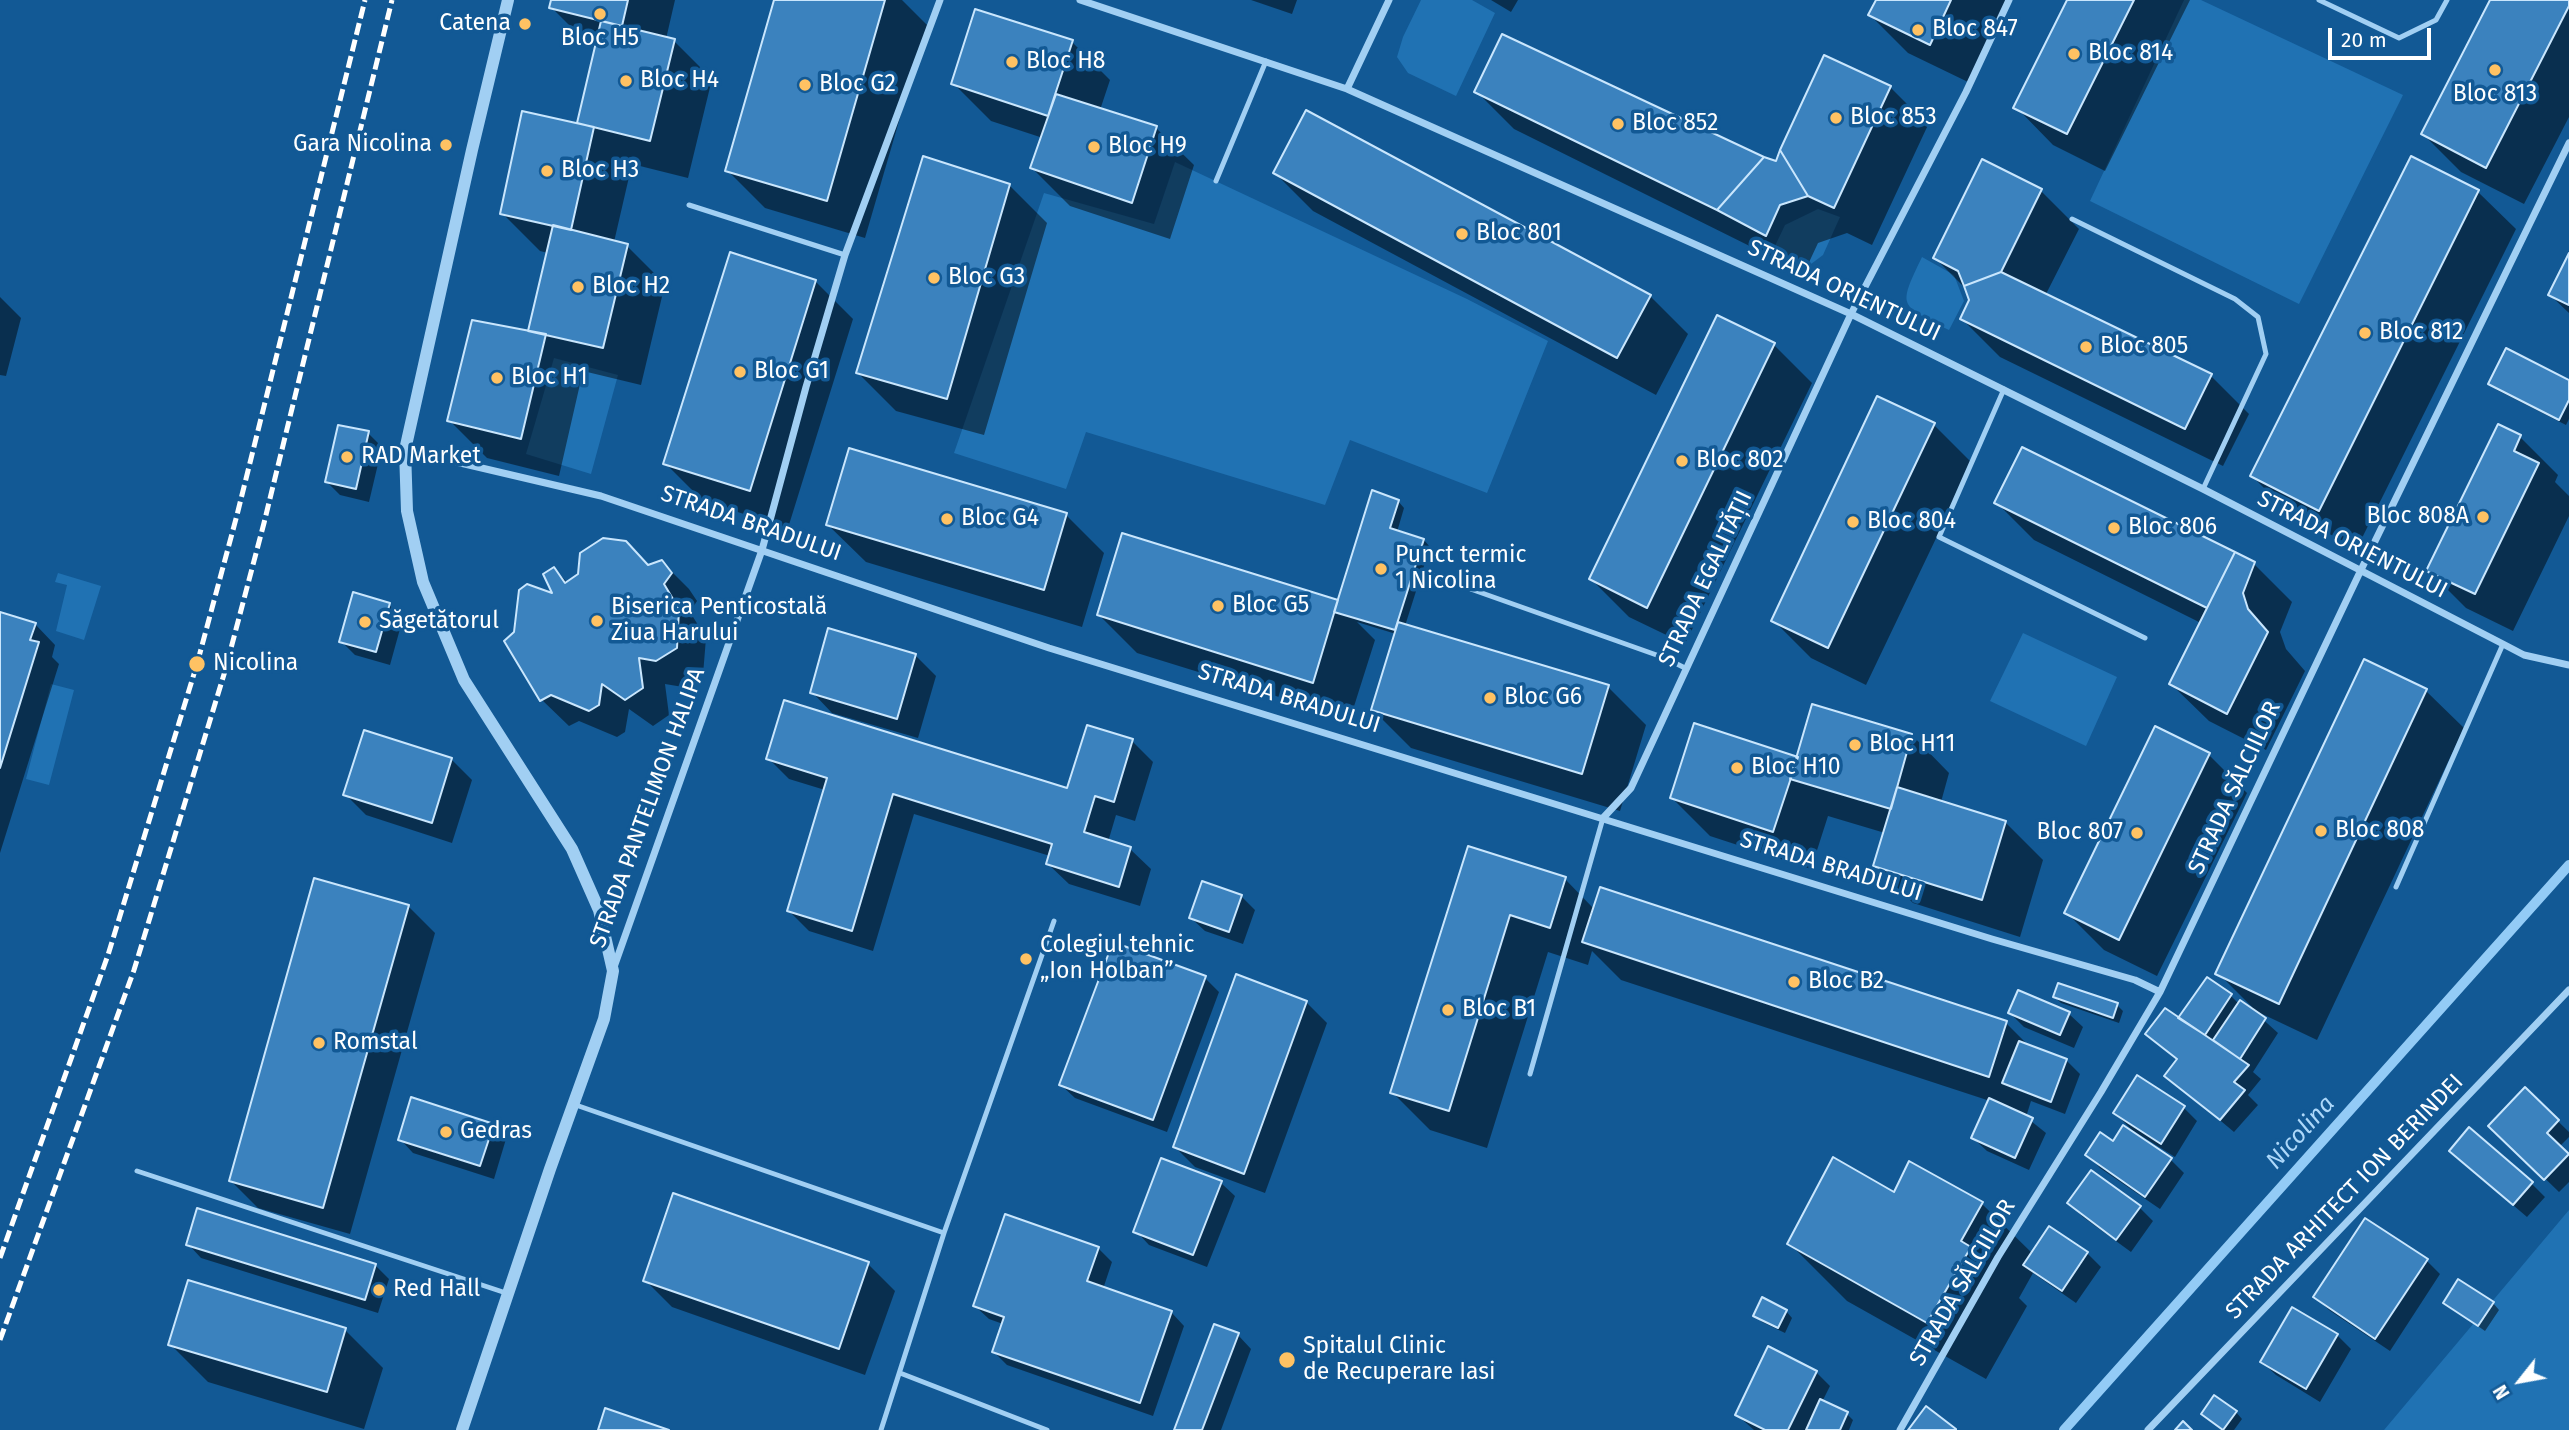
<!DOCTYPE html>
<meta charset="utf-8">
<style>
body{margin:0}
#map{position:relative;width:2569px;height:1430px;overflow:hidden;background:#125995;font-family:"Fira Sans",sans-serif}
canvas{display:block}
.north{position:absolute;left:2485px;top:1346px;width:70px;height:70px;-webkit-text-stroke:5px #125995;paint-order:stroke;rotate:239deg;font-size:19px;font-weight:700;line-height:28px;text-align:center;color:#fff}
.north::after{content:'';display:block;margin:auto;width:24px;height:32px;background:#fff;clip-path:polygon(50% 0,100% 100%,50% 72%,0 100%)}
.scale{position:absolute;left:2328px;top:28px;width:103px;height:32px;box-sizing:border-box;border:4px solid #fff;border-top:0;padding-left:9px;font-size:21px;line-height:24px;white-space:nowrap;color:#fff;-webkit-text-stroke:5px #125995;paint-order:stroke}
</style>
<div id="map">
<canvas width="2569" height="1430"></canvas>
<div class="north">N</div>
<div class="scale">20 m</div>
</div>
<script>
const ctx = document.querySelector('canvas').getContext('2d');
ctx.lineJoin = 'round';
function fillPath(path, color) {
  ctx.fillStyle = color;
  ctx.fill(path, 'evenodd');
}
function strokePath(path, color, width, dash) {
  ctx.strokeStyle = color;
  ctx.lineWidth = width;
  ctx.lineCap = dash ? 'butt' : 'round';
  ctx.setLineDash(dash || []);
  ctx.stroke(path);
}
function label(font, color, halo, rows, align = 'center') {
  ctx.font = font + ' "Fira Sans",sans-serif';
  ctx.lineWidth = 7;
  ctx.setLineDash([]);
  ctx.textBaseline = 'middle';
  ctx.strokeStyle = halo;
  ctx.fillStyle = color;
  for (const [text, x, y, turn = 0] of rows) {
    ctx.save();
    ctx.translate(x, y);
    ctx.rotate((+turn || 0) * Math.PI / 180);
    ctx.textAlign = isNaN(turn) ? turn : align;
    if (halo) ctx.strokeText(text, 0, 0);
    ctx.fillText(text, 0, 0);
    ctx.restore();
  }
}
const green = new Path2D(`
 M1421,0H1472L1495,13L1456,96L1408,73L1397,57L1403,37Z
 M2184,0H2201L2403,95L2299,304L2090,201Z
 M1175,162L1467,299L1548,341L1487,493L1350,440L1325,505L1086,432L1066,489L954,453L1044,193L1154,224Z
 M1818,209L1840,217L1823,255L1807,267L1774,248L1785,225Z
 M1922,257L1954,275L1964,301L1949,330C1900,304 1897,309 1922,257Z
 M554,358L618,375L591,474L526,454Z
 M58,573L101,586L84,640L56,631L67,585L55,582Z
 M2023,633L2117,677L2086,746L1990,701Z
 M51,684L74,690L49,785L26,779Z
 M2569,1210V1430H2384Z`);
const shadow = new Path2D(`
 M553,0H675L666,39L674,41L712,79L688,178L632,164L614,242L627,246L665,284L641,385L583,371L559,476L487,458L449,420L529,333L548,253L540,251L502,213L578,125L596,47L589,45L551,7Z
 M776,0H902L927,25L865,238L765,208L727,170Z
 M1251,0H1297L1292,14Z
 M1491,0H1518L1511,12Z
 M1877,0H2007L1968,82L1908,53L1870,15Z
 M2069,0H2190L2105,171L2053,145L2016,107Z
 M2492,0H2569V117L2524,204L2461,172L2423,134Z
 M1072,42L1110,80L1100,110L1156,128L1194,165L1170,239L1070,206L1032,168L1043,138L991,121L953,83Z
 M1890,87L1928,125L1872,245L1847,233L1818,243L1804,273L1514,129L1476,91L1777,163Z
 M1275,173L1650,296L1688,334L1656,395L1313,211Z
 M1009,185L1047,223L984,435L896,411L858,373Z
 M2041,191L2079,229L2045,296L2211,376L2249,414L2223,466L2000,357L1962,319L1971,300L1967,290L1935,258Z
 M2478,192L2516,229L2357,548L2290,514L2252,476Z
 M2569,257V313L2550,295Z
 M815,281L853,319L788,528L703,501L665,463Z
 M0,297L21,318L6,376L0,375Z
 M1718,318L1774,345L1812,383L1685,644L1629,617L1591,579Z
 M2569,382V419L2566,425L2497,390L2490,384Z
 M1934,425L1972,463L1866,685L1811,658L1773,620Z
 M368,433L382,447L369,502L340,495L327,482Z
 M2520,437L2558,475L2555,482L2569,496V516L2513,631L2466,608L2428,570Z
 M1398,501L1404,508L1397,532L1424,540L1430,547L1405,626L1608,687L1646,725L1620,811L1411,748L1373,710L1396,634L1357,622L1375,640L1350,719L1137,653L1099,615L1339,602Z
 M1996,502L2254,564L2292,602L2280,632L2286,649L2305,671L2266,750L2209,721L2171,684L2201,623L2034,540Z
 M1066,515L1104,553L1082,627L866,562L828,525Z
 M625,542L650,567L662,562L689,589L697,601L690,612L706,638L703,675L683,687L665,684L669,715L653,726L629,709L625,732L617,737L579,721L569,726L542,700L555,596L554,569L568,583Z
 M389,605L403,618L390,665L355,655L341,641Z
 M0,613L35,624L55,645L52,657L59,664L0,853Z
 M915,655L936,676L918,738L832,713L812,692Z
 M2365,661L2426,691L2464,728L2317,1040L2258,1012L2257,1014L2278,1033L2253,1072L2261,1079L2248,1095L2258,1105L2234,1132L2166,1075L2178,1061L2148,1034L2231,996L2239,1004L2250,1009L2252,1007L2218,973Z
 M1912,735L1949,773L1941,802L2005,822L2043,860L2020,937L1913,903L1875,866L1885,833L1828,816L1811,869L1710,836L1672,798L1799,759Z
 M1132,741L1153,762L1135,821L1116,815L1108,842L1130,849L1151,869L1140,906L1069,884L1048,864L1050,856L914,814L873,951L809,931L788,910L825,790L789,779L768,758L1069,790Z
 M2209,755L2247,793L2157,976L2104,950L2066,912Z
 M451,759L472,780L452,843L366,815L345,794Z
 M1469,848L1565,879L1594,909L2006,1023L2030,1047L2066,1060L2080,1074L2065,1114L2031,1101L2026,1117L2046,1133L2029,1170L1987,1151L1973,1138L1990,1101L1621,980L1592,951L1588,965L1548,952L1487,1148L1430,1130L1392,1092Z
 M1241,896L1255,910L1243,944L1205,931L1191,918Z
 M408,906L435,933L350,1234L258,1208L231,1181Z
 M1205,978L1219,992L1167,1132L1075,1098L1061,1085Z
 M2055,997L2117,1005L2123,1011L2119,1023L2061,1003Z
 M1306,1002L1327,1023L1265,1193L1195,1167L1175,1147Z
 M2010,1013L2069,1014L2083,1027L2074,1048L2024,1027Z
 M2525,1089L2569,1132V1137L2559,1147L2569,1156V1182L2559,1192L2491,1126Z
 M2184,1108L2197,1121L2175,1157L2132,1130L2115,1113Z
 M493,1126L506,1139L494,1179L413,1153L400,1139Z
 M2113,1143L2171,1160L2184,1173L2160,1209L2100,1168L2087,1154Z
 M1910,1163L1982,1204L2033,1254L2050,1228L2087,1253L2101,1267L2076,1303L2033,1273L2019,1298L2027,1306L1986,1379L1847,1301L1789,1243L1895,1195Z
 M2465,1164L2531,1183L2545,1197L2527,1217Z
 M2092,1173L2140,1208L2153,1221L2131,1252L2083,1217L2069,1203Z
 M1221,1183L1235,1196L1207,1267L1149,1245L1136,1231Z
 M188,1244L375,1265L389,1279L378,1313L201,1258Z
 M1098,1248L1112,1262L1103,1289L1171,1312L1184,1326L1153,1416L1007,1365L994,1352L1003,1324L989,1319L975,1306Z
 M2427,1261L2440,1274L2390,1351L2329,1310L2315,1297Z
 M868,1264L895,1291L865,1375L672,1307L645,1280Z
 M2445,1303H2493L2499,1310L2485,1331Z
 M2292,1309L2337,1335L2351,1349L2320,1402L2276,1375L2262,1362Z
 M1786,1311L1792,1318L1785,1333L1762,1322L1755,1315Z
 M345,1330L383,1368L364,1429L208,1382L170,1344Z
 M1238,1335L1251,1349L1221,1430H1176Z
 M1816,1372L1830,1386L1822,1402L1847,1414L1853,1420L1849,1430H1754L1737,1415Z
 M2236,1412L2242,1419L2234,1430H2223L2203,1414Z`);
const stream = new Path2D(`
 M2064,1430L2569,865`);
const building = new Path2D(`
 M551,0H628L622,26L549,8Z
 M774,0H885L827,201L725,171Z
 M1876,0H1951L1930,45L1868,15Z
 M2067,0H2134L2067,134L2013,108Z
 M2490,0H2569V6L2486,168L2421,134Z
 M975,9L1073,40L1048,116L951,84Z
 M601,21L675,39L650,141L577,123Z
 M1502,34L1764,157L1717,210L1474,92Z
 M1824,55L1891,86L1834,208L1808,196L1780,150Z
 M1056,94L1157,126L1132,203L1030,168Z
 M1306,110L1651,295L1617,358L1273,173Z
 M522,111L594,127L571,230L500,214Z
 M1780,150L1808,196L1780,205L1766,236L1717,210L1764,157L1776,161Z
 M923,156L1010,184L947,399L856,373Z
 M2411,156L2479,190L2319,511L2250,476Z
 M1982,159L2042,189L2001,272L1964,286L1958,271L1933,258Z
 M553,225L628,244L603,348L528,331Z
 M730,252L816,280L750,491L663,464Z
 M2569,253V305L2548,295Z
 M2001,272L2212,374L2185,429L1960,319L1969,300L1964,286Z
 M1717,315L1775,343L1647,608L1589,579Z
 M472,320L546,334L521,439L447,421Z
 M2506,348L2569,380V400L2559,420L2488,384Z
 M1877,396L1935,423L1828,648L1771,621Z
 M2498,424L2521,435L2514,451L2539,463L2475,594L2426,571Z
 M338,425L369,431L356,489L325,482Z
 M2022,447L2235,552L2207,608L1994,503Z
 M849,448L1067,513L1044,590L826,525Z
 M1372,490L1399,500L1390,528L1424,539L1395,630L1334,612Z
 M1122,533L1338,600L1313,683L1097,615Z
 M603,538L626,541L648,565L662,560L672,573L664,584L679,609L677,648L656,661L639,658L643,688L625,700L602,684L599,705L589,711L551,695L540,701L504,641L514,632L519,590L527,584L552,593L543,574L554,567L565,583L578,574L580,553Z
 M2235,552L2255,562L2243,593L2248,609L2268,632L2227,714L2169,684Z
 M353,592L390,603L376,652L339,642Z
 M0,612L36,623L30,640L39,642L0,768Z
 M1398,622L1609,685L1582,774L1371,710Z
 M828,628L916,654L897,719L810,693Z
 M2364,659L2427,689L2279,1004L2215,974Z
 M784,700L1067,788L1087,725L1133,739L1114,802L1095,796L1084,832L1131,847L1119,887L1046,864L1052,844L893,794L852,931L787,911L827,778L766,759Z
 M1812,704L1912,734L1891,809L1790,779Z
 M1694,723L1798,757L1773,832L1670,798Z
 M2155,726L2210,753L2119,940L2064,913Z
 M364,730L452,758L432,823L343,795Z
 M1897,787L2006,821L1982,900L1873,866Z
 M1468,846L1566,877L1550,928L1510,915L1449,1111L1390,1093Z
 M314,878L409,905L323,1208L229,1181Z
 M1202,881L1242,895L1229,932L1189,918Z
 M1600,887L2007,1021L1989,1077L1582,942Z
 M1113,942L1206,976L1153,1120L1059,1085Z
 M1236,974L1307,1001L1244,1174L1173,1147Z
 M2207,977L2232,994L2205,1035L2178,1018Z
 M2058,983L2118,1003L2113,1018L2053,997Z
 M2018,990L2070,1012L2060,1035L2008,1013Z
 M2240,1000L2266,1018L2240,1059L2213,1040Z
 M2165,1008L2249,1065L2234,1082L2245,1090L2220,1120L2164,1076L2177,1059L2145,1034Z
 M2019,1041L2067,1059L2051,1102L2002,1083Z
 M2137,1075L2185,1106L2161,1144L2113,1113Z
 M2525,1087L2559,1120L2547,1133L2569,1154L2544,1180L2488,1126Z
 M411,1097L494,1124L480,1166L398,1140Z
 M1989,1098L2033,1118L2015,1158L1971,1138Z
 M2123,1125L2172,1158L2145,1197L2085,1155L2100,1132L2113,1141Z
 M2469,1127L2533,1182L2513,1205L2449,1151Z
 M1833,1157L1894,1192L1909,1161L1983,1202L1961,1241L1971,1247L1927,1323L1787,1244Z
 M1161,1158L1222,1181L1193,1255L1133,1232Z
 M2091,1170L2141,1206L2116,1240L2067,1203Z
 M673,1193L869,1262L839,1349L643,1281Z
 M197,1208L376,1264L365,1300L186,1245Z
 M1005,1214L1099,1247L1087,1281L1172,1311L1140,1403L992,1352L1004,1317L973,1306Z
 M2365,1218L2428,1259L2375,1339L2313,1297Z
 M2049,1226L2088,1252L2062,1291L2023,1265Z
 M2458,1279L2494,1302L2478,1326L2443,1303Z
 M188,1280L346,1328L327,1392L168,1345Z
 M1762,1297L1787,1310L1778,1328L1753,1316Z
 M2292,1307L2338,1334L2306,1389L2260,1362Z
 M1214,1324L1239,1333L1202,1430H1174Z
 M1768,1346L1817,1371L1788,1430H1765L1735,1415Z
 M2214,1395L2237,1411L2223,1430L2201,1414Z
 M1820,1399L1848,1412L1840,1430H1806Z
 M1926,1406L1956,1429V1430H1908Z
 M605,1408L669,1430H598Z
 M2183,1421L2192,1430H2175Z`);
const service = new Path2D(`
 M2319,0L2399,38L2436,20L2447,0
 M1216,181L1266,61
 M689,205L845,255
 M2072,219L2235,299L2258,317L2266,354L2203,489
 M2004,389L1939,537L2145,638
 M1434,576L1665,658L1685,668
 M2396,887L2503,644
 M1530,1074L1603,818
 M573,1104L944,1233L881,1430
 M137,1171L506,1293
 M944,1233L1054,921
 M900,1373L1047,1430`);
const minor = new Path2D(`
 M1080,0L1347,89L1851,314L2203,489L2503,644L2524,655L2569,665
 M1347,89L1389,0
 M405,450L601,496L1049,648L1992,939L2135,980L2160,992
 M1603,818L1631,788L1851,314L1966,92L2009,0
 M614,967L762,550L806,387L845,255L940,0
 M1900,1430L1998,1257L2101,1092L2160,992L2360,572L2569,143
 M2148,1430L2569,990`);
const tertiary = new Path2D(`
 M462,1430L550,1169L604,1019L613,971L599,910L572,849L464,680L423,582L407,511L405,450L472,150L508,0`);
const rail = new Path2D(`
 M0,1258L108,955L197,664L237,515L365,0
 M0,1340L134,970L225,671L264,523L392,0`);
const markers = [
 [600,14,7,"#ffc263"],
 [525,24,7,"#ffc263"],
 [1918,30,7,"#ffc263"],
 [2074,54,7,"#ffc263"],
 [1012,62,7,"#ffc263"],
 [2495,70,7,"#ffc263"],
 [626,81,7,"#ffc263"],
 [805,85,7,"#ffc263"],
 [1836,118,7,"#ffc263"],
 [1618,124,7,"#ffc263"],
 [446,145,7,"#ffc263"],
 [1094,147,7,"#ffc263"],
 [547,171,7,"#ffc263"],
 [1462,234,7,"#ffc263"],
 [934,278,7,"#ffc263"],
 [578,287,7,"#ffc263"],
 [2365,333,7,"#ffc263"],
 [2086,347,7,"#ffc263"],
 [740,372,7,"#ffc263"],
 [497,378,7,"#ffc263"],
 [347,457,7,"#ffc263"],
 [1682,461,7,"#ffc263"],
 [2483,517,7,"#ffc263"],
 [947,519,7,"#ffc263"],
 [1853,522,7,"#ffc263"],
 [2114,528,7,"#ffc263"],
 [1381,569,7,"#ffc263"],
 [1218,606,7,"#ffc263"],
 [597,621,7,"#ffc263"],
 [365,622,7,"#ffc263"],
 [197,664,9,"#ffc263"],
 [1490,698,7,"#ffc263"],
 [1855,745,7,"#ffc263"],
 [1737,768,7,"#ffc263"],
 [2321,831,7,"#ffc263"],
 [2137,833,7,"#ffc263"],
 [1026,959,7,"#ffc263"],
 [1794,982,7,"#ffc263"],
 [1448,1010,7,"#ffc263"],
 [319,1043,7,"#ffc263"],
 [446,1132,7,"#ffc263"],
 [379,1290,7,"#ffc263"],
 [1287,1360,9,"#ffc263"]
];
const poiNames = [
 ["Catena",511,24,"right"],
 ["Bloc 847",1932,30],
 ["Bloc H5",600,39,"center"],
 ["Bloc 814",2088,54],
 ["Bloc H8",1026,62],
 ["Bloc H4",640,81],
 ["Bloc G2",819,85],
 ["Bloc 813",2495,95,"center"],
 ["Bloc 853",1850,118],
 ["Bloc 852",1632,124],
 ["Gara Nicolina",432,145,"right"],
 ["Bloc H9",1108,147],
 ["Bloc H3",561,171],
 ["Bloc 801",1476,234],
 ["Bloc G3",948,278],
 ["Bloc H2",592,287],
 ["Bloc 812",2379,333],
 ["Bloc 805",2100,347],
 ["Bloc G1",754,372],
 ["Bloc H1",511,378],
 ["RAD Market",361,457],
 ["Bloc 802",1696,461],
 ["Bloc 808A",2469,517,"right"],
 ["Bloc G4",961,519],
 ["Bloc 804",1867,522],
 ["Bloc 806",2128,528],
 ["Punct termic",1395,556],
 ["1 Nicolina",1395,582],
 ["Bloc G5",1232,606],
 ["Biserica Penticostală",611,608],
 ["Ziua Harului",611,634],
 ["Săgetătorul",379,622],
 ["Nicolina",213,664],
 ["Bloc G6",1504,698],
 ["Bloc H11",1869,745],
 ["Bloc H10",1751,768],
 ["Bloc 808",2335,831],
 ["Bloc 807",2123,833,"right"],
 ["Colegiul tehnic",1040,946],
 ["„Ion Holban”",1040,972],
 ["Bloc B2",1808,982],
 ["Bloc B1",1462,1010],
 ["Romstal",333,1043],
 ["Gedras",460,1132],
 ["Red Hall",393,1290],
 ["Spitalul Clinic",1303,1347],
 ["de Recuperare Iasi",1303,1373]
];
const streetNames = [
 ["STRADA ORIENTULUI",1844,291,25],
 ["STRADA BRADULUI",751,524,19],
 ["STRADA ORIENTULUI",2352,545,27],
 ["STRADA EGALITĂȚII",1706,579,-65],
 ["STRADA BRADULUI",1289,699,17],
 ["STRADA SĂLCIILOR",2235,788,-65],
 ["STRADA PANTELIMON HALIPA",648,808,-70],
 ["STRADA BRADULUI",1831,867,17],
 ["STRADA ARHITECT ION BERINDEI",2345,1197,-46],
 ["STRADA SĂLCIILOR",1963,1283,-60]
];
const waterNames = [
 ["Nicolina",2301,1133,-48]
];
fillPath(green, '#2072b3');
fillPath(shadow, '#0007');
strokePath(stream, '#93cbf6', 10);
fillPath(building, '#3b82be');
strokePath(building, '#c9e6fd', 2);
strokePath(service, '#a1cff3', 5);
strokePath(minor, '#a1cff3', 7);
strokePath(tertiary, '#a1cff3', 12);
strokePath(rail, '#fff', 5, [12, 5]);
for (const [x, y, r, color] of markers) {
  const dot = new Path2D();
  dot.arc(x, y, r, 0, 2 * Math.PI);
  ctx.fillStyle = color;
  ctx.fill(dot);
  strokePath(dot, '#125995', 2.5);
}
label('23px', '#fff', '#125995', poiNames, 'left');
label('23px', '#fff', '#125995', streetNames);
label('italic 24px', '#add8fa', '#125995', waterNames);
</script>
